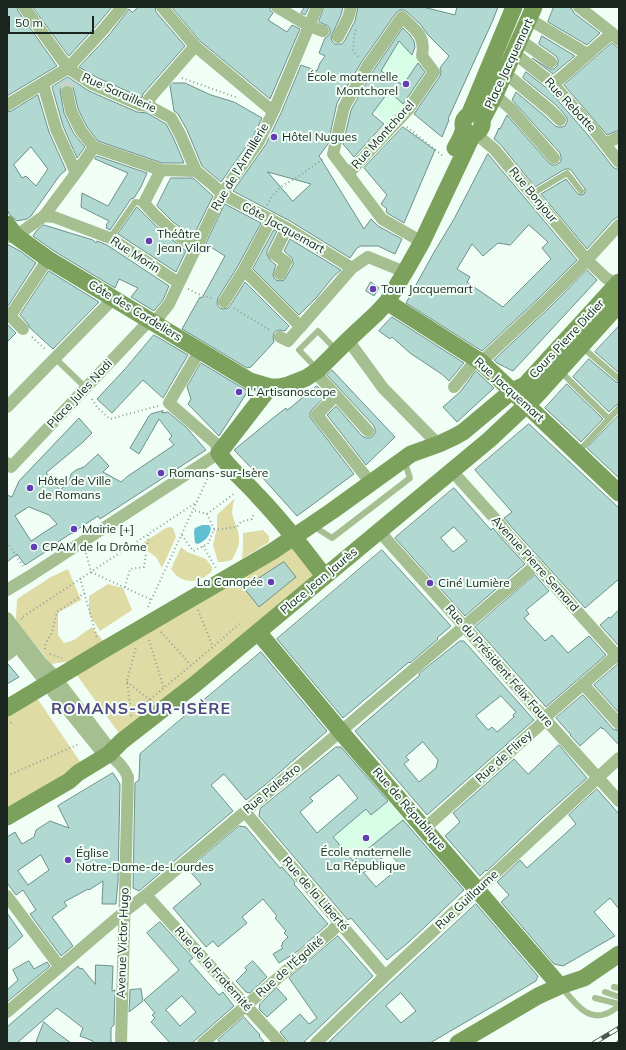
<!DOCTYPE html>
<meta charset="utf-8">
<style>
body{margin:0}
#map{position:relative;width:626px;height:1050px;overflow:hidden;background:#f1fef6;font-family:Mulish,sans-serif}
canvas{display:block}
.frame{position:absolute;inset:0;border:8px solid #19251e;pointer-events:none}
.scale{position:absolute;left:8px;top:16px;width:86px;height:18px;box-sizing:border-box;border:2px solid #19251e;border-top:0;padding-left:5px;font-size:12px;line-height:14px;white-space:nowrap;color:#19251e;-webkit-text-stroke:3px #f1fef6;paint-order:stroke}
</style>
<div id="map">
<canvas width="626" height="1050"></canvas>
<div class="frame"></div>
<div class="scale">50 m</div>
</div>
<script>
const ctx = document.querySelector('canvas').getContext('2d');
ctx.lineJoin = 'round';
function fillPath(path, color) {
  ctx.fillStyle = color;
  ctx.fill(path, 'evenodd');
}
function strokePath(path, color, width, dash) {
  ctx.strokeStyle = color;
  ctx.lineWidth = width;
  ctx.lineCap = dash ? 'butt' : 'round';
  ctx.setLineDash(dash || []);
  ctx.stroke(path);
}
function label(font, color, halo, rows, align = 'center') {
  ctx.font = font + ' Mulish,sans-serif';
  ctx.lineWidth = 4;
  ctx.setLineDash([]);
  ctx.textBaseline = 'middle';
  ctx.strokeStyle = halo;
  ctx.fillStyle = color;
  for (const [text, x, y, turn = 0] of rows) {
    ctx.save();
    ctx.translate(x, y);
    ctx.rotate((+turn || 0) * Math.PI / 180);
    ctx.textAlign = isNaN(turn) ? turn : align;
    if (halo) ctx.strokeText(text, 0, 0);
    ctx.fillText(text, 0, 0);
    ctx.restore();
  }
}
const built = new Path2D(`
 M399,41L429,71L405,107L388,126L375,111L395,80L381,71Z
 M388,801L412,829L354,877L326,843L366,809L371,815Z`);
const green = new Path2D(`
 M235,498C233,504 231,512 233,517C235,524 239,530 239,538C240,546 235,553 232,560L223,562H218L213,545L217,528V515Z
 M170,527L173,528L176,537L162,568L156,557L149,552L138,546L166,528Z
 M263,530L269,536V542L242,559L243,547V533Z
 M292,544L318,578L121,736L76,674Z
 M181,547L187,552L206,559L212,567V571C199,584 181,585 171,569Z
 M68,569L81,600L61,611L58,613V635L64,643L74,640L92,627L104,642L72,661L51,664L16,620L17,599L51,577Z
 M108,584L123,588L132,610L100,631L89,614V596Z
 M35,695L81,763L7,811V712Z`);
const water = new Path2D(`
 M202,525H209L211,528C210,536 205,541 198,544L195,543L194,532L195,528Z`);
const building = new Path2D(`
 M7,7H17L18,11L57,66L7,96Z
 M33,7H112L97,25L69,56Z
 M139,7H155L156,12L185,46L143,94L142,98L96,77L79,67L109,35L129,9L132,12Z
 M172,7H270V10L273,13L268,20L287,32L292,25L300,29L270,99L200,41Z
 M305,7H309L305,15L301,13Z
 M324,7H343L341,15L331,37L332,41L335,44H342L345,40L355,21L358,7H423L455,15L457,7H498L493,20L448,119L449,120L442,137L414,114L440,76L441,72L440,68L449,56L428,35L420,24L407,12L404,10H400L396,13L361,63L337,103L328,144L319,156L364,229L371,219L378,226L402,239L395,254L378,246H361L357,248L350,258L290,221L233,191L266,144L281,113L301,65L317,71L320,63L325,56L319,53L325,38L328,36L330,33V29L328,26L319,22ZM268,172L311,184L293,201Z
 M554,7H569L572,9L574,13L600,33L587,45L548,22Z
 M403,28L410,35L414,41L415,47L412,55L399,41L381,71L403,85L418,63L425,72L403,104L389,91L372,114L384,124L354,157L343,144L351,110L373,71Z
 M542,36L575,56L553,74L532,58L550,69H554L557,66L558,62V59L556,56L539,44Z
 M612,43L619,49V130L607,135L564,85Z
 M526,72L548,89L588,135L613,167L616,169H619V216L613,220L587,249L541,194L566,179L578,194L581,195L584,194L585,192V189L571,170L569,169H565L535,187L500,144L494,139L499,128L500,129L507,115L549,163L552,165H556L559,163L561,161V157L560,153L512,100L516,92L546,117L555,126L558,127H562L565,126L567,122V118L565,115L556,105L523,78Z
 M68,77L89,91L137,112L147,113L166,124L173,137L184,163H162L98,141L87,127L78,109L73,87L70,85H66L62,87L60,90L64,113L74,134L85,147L77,158L63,126L52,87Z
 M173,83H185L211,95L234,102L262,118L253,137L221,182L202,166L187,130L178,114L174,111L170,86Z
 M38,95L49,132L66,170L60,175L31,216L27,219L17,221L10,215L7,210V112L11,111ZM31,147L48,169L36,186L26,176L22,178L14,165Z
 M403,127L435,150L404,223L387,213L386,211L387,209L381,204L387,195L364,168Z
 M488,154L577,260L539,298L482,351L406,303L433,254L454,219ZM529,225L548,242L542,248L551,259L503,307L467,282L470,277L457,269L472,244L483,256L498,243L510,245Z
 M97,156L147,173L141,187L134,198L131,199L110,230L106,228L107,226L106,225L109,221L81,207L82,193L108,206L128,173L95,159Z
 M171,178H193L213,196L193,237L173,222L157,206Z
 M225,204L261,223L238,266L218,298L217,302L218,306L220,308L223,309L228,308L230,306L245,282L289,326L285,331L280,330L276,331L274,333L273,337L274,342L251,367L247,368L182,329L196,304L200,297L202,298L225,256L206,244Z
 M137,207L157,227L186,251L176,272L118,234Z
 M44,225L93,240L96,243L97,241L107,245L169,286L163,300L154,311L131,297L138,288L119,279L115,288L54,251L33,236L37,230Z
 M274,230L277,231L267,251V254L270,260L276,265L273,274L274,278L276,280L280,281L284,280L293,265V262L292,258L284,251L290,239L341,270L333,277L317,297L299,315L253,269Z
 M7,244L20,251L36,263L8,306H7Z
 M587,270L597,280L513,371L497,363L494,360L549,308Z
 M49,271L99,302L53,349L30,328L28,324L20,315Z
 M371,282L379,288L374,296L366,291Z
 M392,317L464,363L449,381L443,375L410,353L392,337L390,339L379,331Z
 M7,324L16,333L7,342Z
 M619,326V373L595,352Z
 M154,335L188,355L163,398L143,380L112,413L97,399L125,369Z
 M589,359L616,382L619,383V404L616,405L609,412L573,377Z
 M201,363L248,391L219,436L188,404L191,399L187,387Z
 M332,370L395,437L366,465L327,415L336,406L362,436L366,438H370L373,436L375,433V429L374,426L327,375Z
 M476,371L494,388L457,422L443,407L460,392Z
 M567,384L603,419L581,442L545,408Z
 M317,386L326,395L312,410L310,413V417L354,474L297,516L262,477L261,478L234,450L273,418L286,408L287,410Z
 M163,411L162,413L168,412L186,427L206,450L100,519L98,516L78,529L77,532L70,534L52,546L53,547L25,565L17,554L7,562V495L12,497L19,481L79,418L92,433L83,442L46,473L60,490L69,482L71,474L76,470L84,467L98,454L109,466L103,472L121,482L128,476L174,445L169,439L172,436L159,419L139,454L130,448L149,416L151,414ZM29,507L49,515L57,524L31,541L15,516Z
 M619,415V478L587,448Z
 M529,424L619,508V579L585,608L514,530L504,518L512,512L475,470Z
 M454,488L491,530L493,528L503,540L525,564L465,616L395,538ZM454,527L467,541L453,552L441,538Z
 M382,550L451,626L437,638L438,639L410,663L409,662L343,718L277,639Z
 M284,562L296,577L259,607L244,588Z
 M535,575L549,591L526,610L529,614L524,618L545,641L552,635L568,653L589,636L606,655L546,707L475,627Z
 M619,610V646L600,625L609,617L610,618Z
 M460,641H464L534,720L427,815L355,731L420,675L419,674ZM501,696L516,712L513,715L514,717L497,732L492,727L488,730L476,716ZM423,742L438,760L436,768L419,782L404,764L409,760L406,757Z
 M261,652L327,731L265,785L246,800L224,774L211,785L233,811L139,891L133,888L135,783L139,780L140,754Z
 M7,663L19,677L7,684Z
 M617,665H619V713L594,685Z
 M583,695L613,729L619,731V745L603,728L602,729L601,727L580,746L570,735H571L556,718Z
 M559,745L587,778L541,819L487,871L486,870L480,876L445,836L460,822L453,813L514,759L528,774Z
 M336,747H341L388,801L371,815L366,809L333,837L353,861L403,820L464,890L409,942L387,960L351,918L348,920L259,816L260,809ZM339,775L358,798L317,833L300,812L313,801L310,798ZM389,853L401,866L376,887L364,873Z
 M113,773L120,784L118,881L116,904H102L103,881L89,890L88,889L64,902L67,906L52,917L73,946L61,956L30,914L36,910L23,890L16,895L7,883V837L15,832L22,844L34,837L36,830L50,821L69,828L58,806ZM41,855L49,870L28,885L18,871Z
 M597,789L619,814V909L610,898L594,912L615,936L563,966L554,964L501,902L509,895L497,882L520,860L527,868L576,824L569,815Z
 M239,826L246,827L280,868L282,867L295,882L294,884L328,924L298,951L279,963L273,954L283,948L281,946L283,944L282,943L288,937L284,933L286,931L275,918L277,916L263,899L242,917L247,923L218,947L213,941L206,947L173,908L201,884L188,869Z
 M476,904L538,976L536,981L430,1043H328L372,1000ZM401,993L416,1011L401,1023L386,1006Z
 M7,913L23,936L7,950Z
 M160,922L193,958L189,961L211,986L219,995L223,992L234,1006L192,1043H170L151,1022L155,1018L152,1015L155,1013L144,1000L179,970L147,933ZM182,996L196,1012L180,1026L166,1010Z
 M338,936L373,976L303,1043H289L280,1032L300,1014L309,1024L317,1018L289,978Z
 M29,961L34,969L47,962L50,966L7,1002V990L18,980L13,970Z
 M253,961L267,977L250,993L246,992L236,981L247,970L245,968Z
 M96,965L113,966L112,991L115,990L114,1025L111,1028V1043H93V1041L80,1036L83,1028L57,1008L17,1043H7V1027L78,966L80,969L82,968L95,984Z
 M277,988L287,999L267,1017L259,1009L260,1004Z
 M141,989L143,1001L129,1012L130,990Z
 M244,1017L260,1035L259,1036L265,1043H221L218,1040Z
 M44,1022L52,1029L71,1043H36Z`);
const streetTunnel = new Path2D(`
 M67,92V82`);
const path = new Path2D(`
 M356,30L354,36L353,51L360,59
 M182,78L238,98
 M407,127L443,156
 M267,205L272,196L282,186L299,176L323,159
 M188,289L198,294L214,299
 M234,308L271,331
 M32,337L46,350
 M92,399L97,407L110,419L158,406
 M207,514L235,493
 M214,530L237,527L241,522L252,519L254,513
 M182,535L193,551L208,544L214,529L207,514L193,510
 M7,542L24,568
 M203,546L216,568
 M86,553L91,572L152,600
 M80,578L97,638
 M125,587L130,569L144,567L149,533
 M148,607L210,473
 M198,610L213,647
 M22,619L21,618L197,502
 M161,632L191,665
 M149,640L164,689
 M45,649V645L52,632L57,612L85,593
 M50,654L62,658
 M127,682L150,700
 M147,702L213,647L239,624
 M131,716L127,681L136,647
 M7,725L12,722
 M7,776L79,744`);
const lane = new Path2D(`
 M532,194L567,173L581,191
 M110,238L135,202L144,203
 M582,347L619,379
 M55,358L86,388
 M317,369L299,350L318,331L336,350
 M560,371L609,419
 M578,452L619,408
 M313,526L332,538L410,478L404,460
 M614,987L619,988
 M562,988C573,1000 586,1021 605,1014C610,1013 615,1009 619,1006
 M605,992L619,997
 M595,998L619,1004`);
const street = new Path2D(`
 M24,7L68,68L92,84L140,105L149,106L171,118L180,134L196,171L212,184L222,194L287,228L352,268
 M162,7L195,46L269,108L274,110
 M277,7L309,26L323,31
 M579,7L612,33L619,40
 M529,19L587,54
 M338,37L348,18L351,7
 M520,40L551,62
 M514,53L553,84L594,130L619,162
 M505,73L551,111L560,120
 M43,84L56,129L76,173
 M553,84L562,77L612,33
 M67,92L71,111L81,131L94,147L161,170L196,171
 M495,95L511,109L554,158
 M7,105L68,68L103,30L122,7
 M149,106V99L195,46
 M476,134L494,149L587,260L606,278L617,284
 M605,144L619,137
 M161,170L144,203C159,221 176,235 195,248
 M348,174L408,110L434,72L422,56C426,35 415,30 402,17L367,67L344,107L333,154L382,219L422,242
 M44,216L54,217L110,238L179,283
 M10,237L16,236L44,216L76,173L94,147
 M244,270L301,327
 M280,274L286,262L274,254L287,228
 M224,302L244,270L271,219
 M7,313L23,329
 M10,316L48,259
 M280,337L288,341L352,268L368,257L405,272
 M348,340L383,388L430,436L439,444
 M481,362L544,303L587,260L619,225
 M315,372L368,431
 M454,387L476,360
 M336,395L317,415L371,483
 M7,407L114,298
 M7,463L11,467L147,323H154L169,304L222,194L259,141L274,110L317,7
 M452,471L498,522L508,535L536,565L619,658
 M379,530L387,540L464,626L545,719L619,801
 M7,590L30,576L219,453L215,443L169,403L200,350
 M7,618L41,662L49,670L62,686L110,749L109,754
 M7,633L43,679L52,682L53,692L104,755L109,754
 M7,648L11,652L7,655
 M583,684L619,724
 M109,754C117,761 124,767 128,777L121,1043
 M245,812L385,976
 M425,828L541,724L550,713L619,653
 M146,895L280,1043
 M7,896L60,967
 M7,1012L124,912L146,895L341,731L536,565
 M203,1043L332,931L339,923
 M316,1043L385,976L619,758`);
const secondary = new Path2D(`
 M469,115L514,7
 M482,120L495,95L534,7
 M455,148C458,143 462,136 463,131C464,128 463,128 463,124C463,118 470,112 476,114C491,119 476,145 464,129
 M7,224L16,236L48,259L250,381L270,387H279L288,385L306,378L318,370L348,340L377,313L387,302L405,272L422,242L473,134
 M387,302L481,362L512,391L619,493
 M270,387L219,453C229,469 246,482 258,496C282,521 303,548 324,576
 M258,632L347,739L560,986
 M7,708L100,652L273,551L332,511L411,454L439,444L454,437L463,432L512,391L525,385L619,282
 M7,817L69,781L78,773L109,754L122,741L194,685L489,440L536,396L619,304
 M458,1043L538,996L560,986L584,978L619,954`);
const rail = new Path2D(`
 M594,1043L619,1028
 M618,1043L619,1042`);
const markers = [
 [406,84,4,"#643db5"],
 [274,137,4,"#643db5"],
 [149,241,4,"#643db5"],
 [373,289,4,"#643db5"],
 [239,392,4,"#643db5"],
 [161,473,4,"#643db5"],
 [30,488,4,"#643db5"],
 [74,529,4,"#643db5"],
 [34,547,4,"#643db5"],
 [271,582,4,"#643db5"],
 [430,583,4,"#643db5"],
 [366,838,4,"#643db5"],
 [68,860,4,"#643db5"]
];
const streetNames = [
 ["Place Jacquemart",509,64,-65],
 ["Rue Saraillerie",119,93,24],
 ["Rue Rebatte",570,105,47],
 ["Rue Montchorel",383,135,-48],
 ["Rue de l'Armillerie",240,167,-59],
 ["Rue Bonjour",533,195,50],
 ["Côte Jacquemart",283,228,29],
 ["Rue Morin",135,255,33],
 ["Côte des Cordeliers",135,311,31],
 ["Cours Pierre Didier",567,339,-47],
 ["Rue Jacquemart",509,390,42],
 ["Place Jules Nadi",80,394,-47],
 ["Avenue Pierre Semard",535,564,48],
 ["Place Jean Jaurès",319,581,-40],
 ["Rue du Président Félix Faure",499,666,49],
 ["Rue de Flirey",504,757,-42],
 ["Rue Palestro",272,789,-40],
 ["Rue de République",409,809,49],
 ["Rue de la Liberté",315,894,49],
 ["Rue Guillaume",467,900,-43],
 ["Avenue Victor Hugo",123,943,-88],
 ["Rue de l'Égalité",290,967,-41],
 ["Rue de la Fraternité",213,969,48]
];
const poiNames = [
 ["École maternelle",398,77,"right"],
 ["Montchorel",398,91,"right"],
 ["Hôtel Nugues",282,137],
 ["Théâtre",157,234],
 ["Jean Vilar",157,248],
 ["Tour Jacquemart",381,289],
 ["L'Artisanoscope",247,392],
 ["Romans-sur-Isère",169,473],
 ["Hôtel de Ville",38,481],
 ["de Romans",38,495],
 ["Mairie [+]",82,529],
 ["CPAM de la Drôme",42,547],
 ["La Canopée",263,582,"right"],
 ["Ciné Lumière",438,583],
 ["École maternelle",366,852,"center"],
 ["La République",366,866,"center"],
 ["Église",76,853],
 ["Notre-Dame-de-Lourdes",76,867]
];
const districtNames = [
 ["ROMANS-SUR-ISÈRE",141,709]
];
fillPath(built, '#d7fde6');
fillPath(green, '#dfdba5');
fillPath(water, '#60bfd3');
fillPath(building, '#b2d8d2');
strokePath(building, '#6c908b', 1);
strokePath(streetTunnel, '#c6d3cb', 12, [12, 6]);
strokePath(path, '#919e96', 2, [1, 3]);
strokePath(lane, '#a5bf91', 6);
strokePath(street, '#a5bf91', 12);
strokePath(secondary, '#7ca15c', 17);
strokePath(rail, '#4b5750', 4.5);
strokePath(rail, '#f1fef6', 3, [9]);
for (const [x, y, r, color] of markers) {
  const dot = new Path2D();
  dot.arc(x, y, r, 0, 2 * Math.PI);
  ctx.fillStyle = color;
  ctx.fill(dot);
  strokePath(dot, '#f1fef6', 1.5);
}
label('12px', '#19251e', '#f1fef6', streetNames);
label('12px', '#19251e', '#f1fef6', poiNames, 'left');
ctx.letterSpacing = '1px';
label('bold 16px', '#534482', '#f1fef6', districtNames);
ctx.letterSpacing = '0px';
</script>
